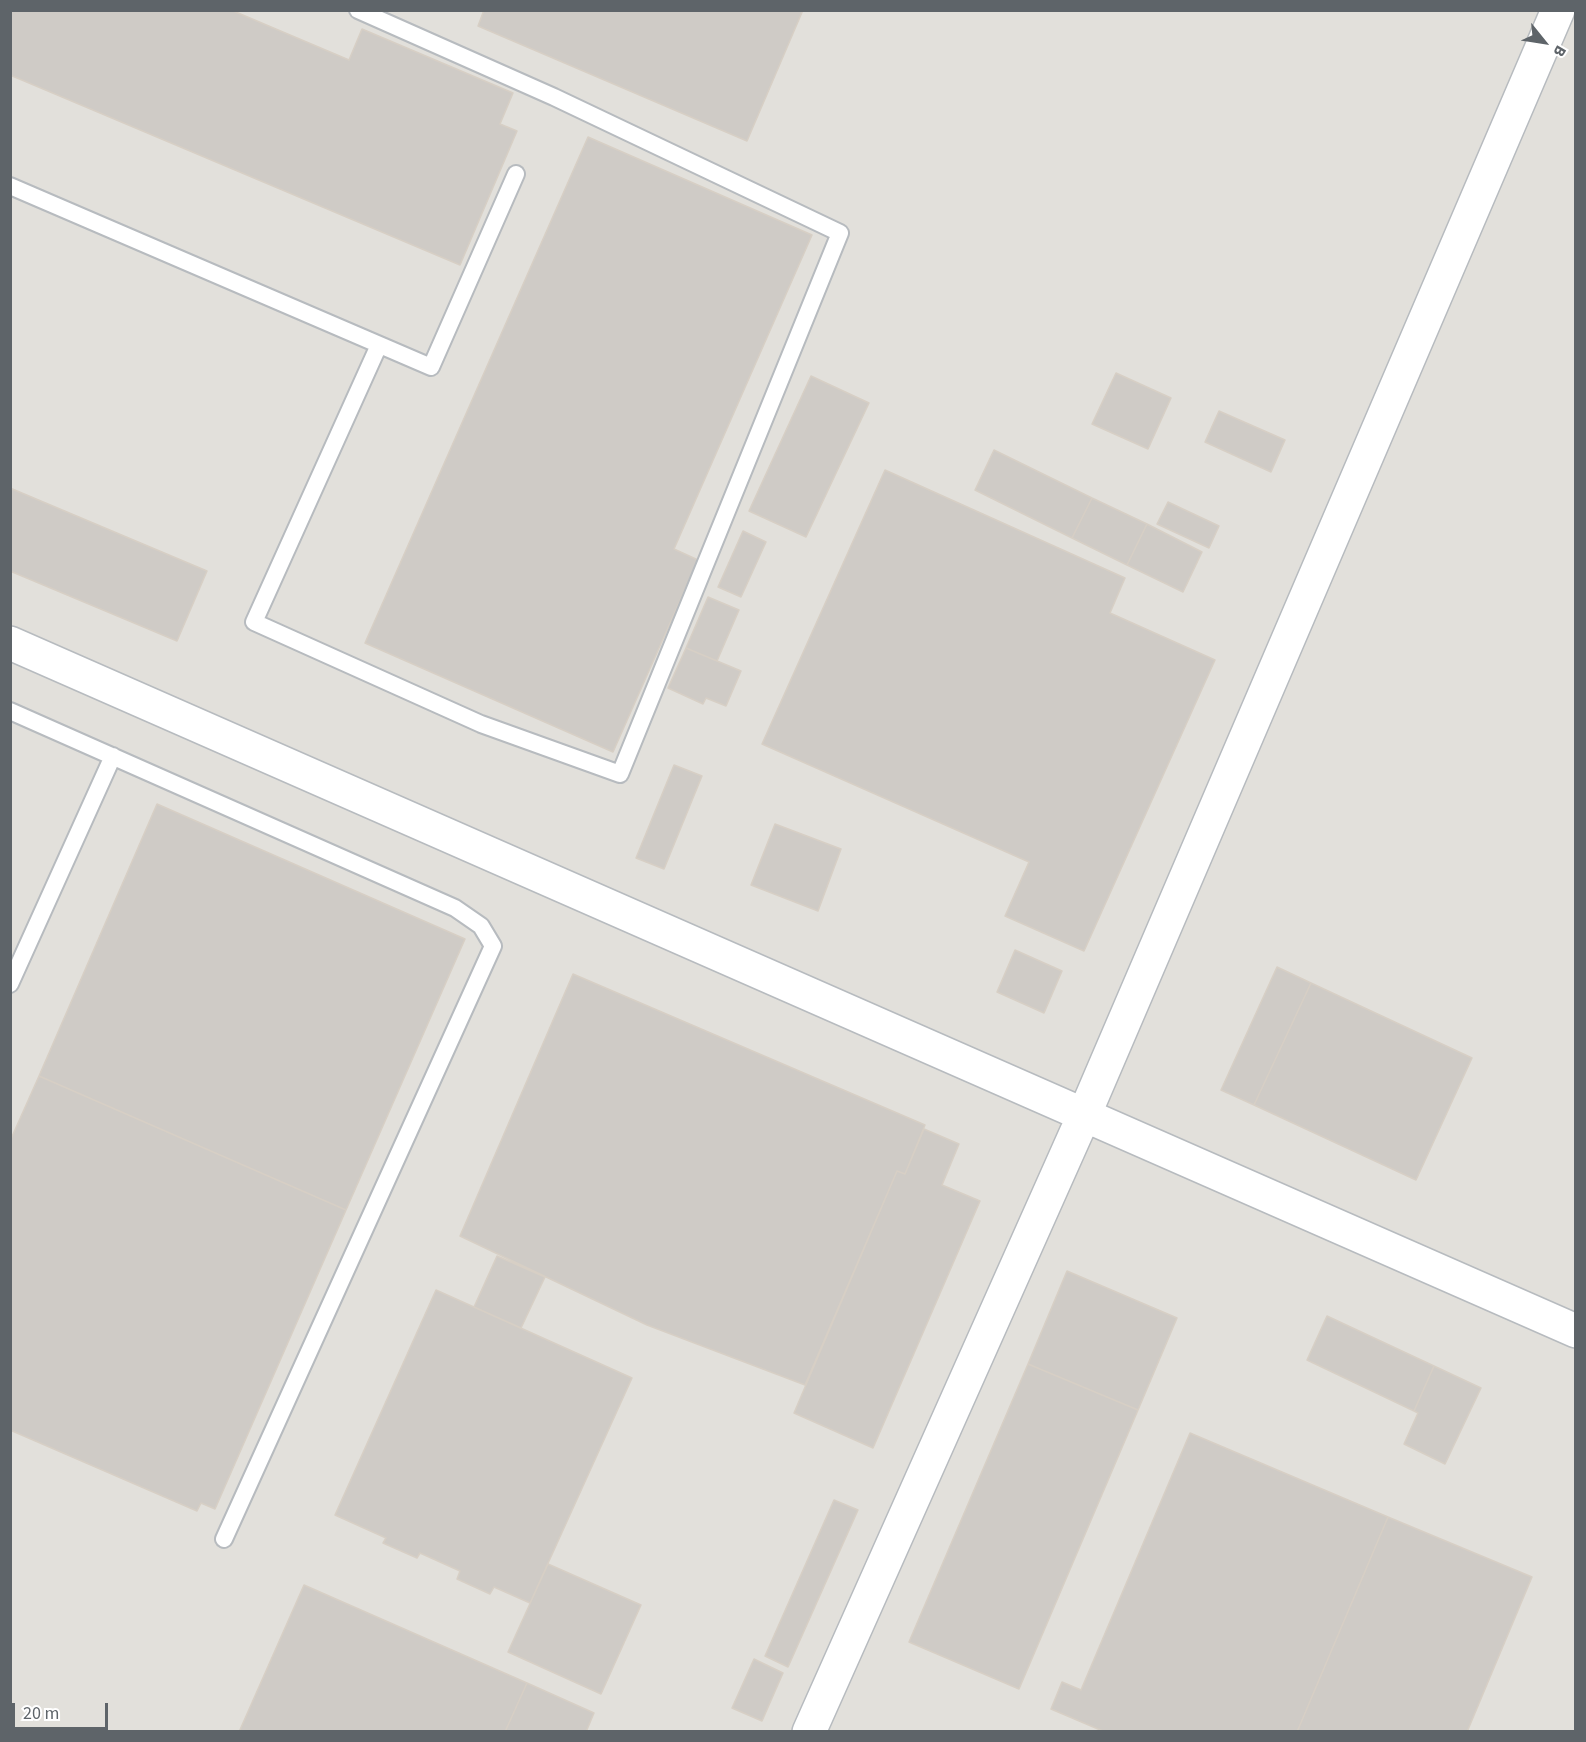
<!DOCTYPE html>
<style>
body{margin:0}
#map{position:relative;width:1586px;height:1742px;overflow:hidden;background:#f2eee7;font-family:"Source Sans 3",sans-serif}
canvas{display:block}
.frame{position:absolute;inset:0;border:12px solid #5e6469;pointer-events:none}
.north{position:absolute;left:1514px;top:12px;width:60px;height:60px;-webkit-text-stroke:4px #fff;paint-order:stroke;rotate:120deg;font-size:16px;font-weight:700;line-height:24px;text-align:center;color:#5e6469}
.north::after{content:'';display:block;margin:auto;width:21px;height:27px;background:#5e6469;clip-path:polygon(50% 0,100% 100%,50% 72%,0 100%)}
.scale{position:absolute;left:12px;top:1703px;width:96px;height:27px;box-sizing:border-box;border:3px solid #5e6469;border-top:0;padding-left:8px;font-size:18px;line-height:21px;white-space:nowrap;color:#5e6469;-webkit-text-stroke:4px #fff;paint-order:stroke}
</style>
<div id="map">
<canvas width="1586" height="1742"></canvas>
<div class="frame"></div>
<div class="north">B</div>
<div class="scale">20 m</div>
</div>
<script>
const ctx = document.querySelector('canvas').getContext('2d');
ctx.lineJoin = 'round';
function fillPath(path, color) {
  ctx.fillStyle = color;
  ctx.fill(path, 'evenodd');
}
function strokePath(path, color, width, dash) {
  ctx.strokeStyle = color;
  ctx.lineWidth = width;
  ctx.lineCap = dash ? 'butt' : 'round';
  ctx.setLineDash(dash || []);
  ctx.stroke(path);
}
const industrial = new Path2D(`
 M11,11H1575V1731H11Z`);
const building = new Path2D(`
 M10,10H231L349,60L362,29L513,93L500,124L517,131L460,265L10,75Z
 M484,10H803L747,141L478,26Z
 M588,137L812,235L674,549L698,560L613,752L365,643Z
 M1116,373L1171,398L1148,449L1092,424Z
 M811,376L869,403L806,537L749,511Z
 M1219,411L1285,440L1271,472L1205,442Z
 M994,450L1092,498L1072,538L975,490Z
 M885,470L1125,578L1110,613L1215,660L1084,951L1005,916L1029,862L762,744Z
 M10,488L207,571L177,641L10,571Z
 M1092,498L1147,524L1127,565L1072,538Z
 M1168,502L1219,526L1209,548L1157,524Z
 M1147,524L1202,552L1183,592L1127,565Z
 M743,531L766,542L741,597L718,587Z
 M708,597L739,610L717,661L686,648Z
 M686,648L741,671L726,706L706,698L703,704L668,688Z
 M674,765L702,776L664,869L636,858Z
 M157,804L465,939L346,1210L39,1076Z
 M775,824L841,849L818,911L751,885Z
 M1015,950L1062,971L1044,1013L997,992Z
 M1277,967L1311,983L1254,1105L1221,1090Z
 M573,974L925,1125L905,1174L897,1171L805,1385L647,1325L460,1236Z
 M1311,983L1472,1058L1416,1180L1254,1105Z
 M39,1076L346,1210L215,1509L201,1503L197,1511L10,1430V1141Z
 M924,1129L959,1144L942,1185L980,1201L873,1448L794,1413L897,1171L905,1174Z
 M497,1256L545,1277L521,1328L474,1307Z
 M1067,1271L1177,1318L1138,1410L1028,1364Z
 M436,1290L632,1378L530,1603L494,1587L490,1594L457,1579L460,1571L420,1553L417,1558L383,1543L386,1538L335,1515Z
 M1327,1316L1434,1366L1414,1411L1307,1360Z
 M1028,1364L1138,1410L1019,1689L909,1642Z
 M1434,1366L1481,1388L1445,1464L1404,1444L1418,1413L1414,1411Z
 M1190,1433L1388,1517L1297,1732H1105L1051,1709L1062,1682L1081,1690Z
 M834,1500L858,1510L788,1667L765,1656Z
 M1388,1517L1532,1577L1467,1732H1297Z
 M548,1564L641,1605L601,1694L508,1652Z
 M304,1585L527,1683L505,1732H239Z
 M754,1659L783,1673L762,1721L732,1708Z
 M527,1683L594,1713L586,1732H505Z`);
const lane = new Path2D(`
 M358,10L554,97L840,233L620,774L481,724L254,622L379,345
 M10,186L431,367L516,174
 M10,711L455,908L481,926L493,946L224,1539
 M10,984L113,756`);
const street = new Path2D(`
 M10,643L1576,1331
 M809,1732L1085,1113L1558,10`);
fillPath(industrial, '#e2e0db');
fillPath(building, '#cfcbc6');
strokePath(building, '#d7cfc5', 1.5);
strokePath(lane, '#b7bbbf', 20);
strokePath(street, '#b7bbbf', 36);
strokePath(lane, '#fff', 16);
strokePath(street, '#fff', 33);
</script>
